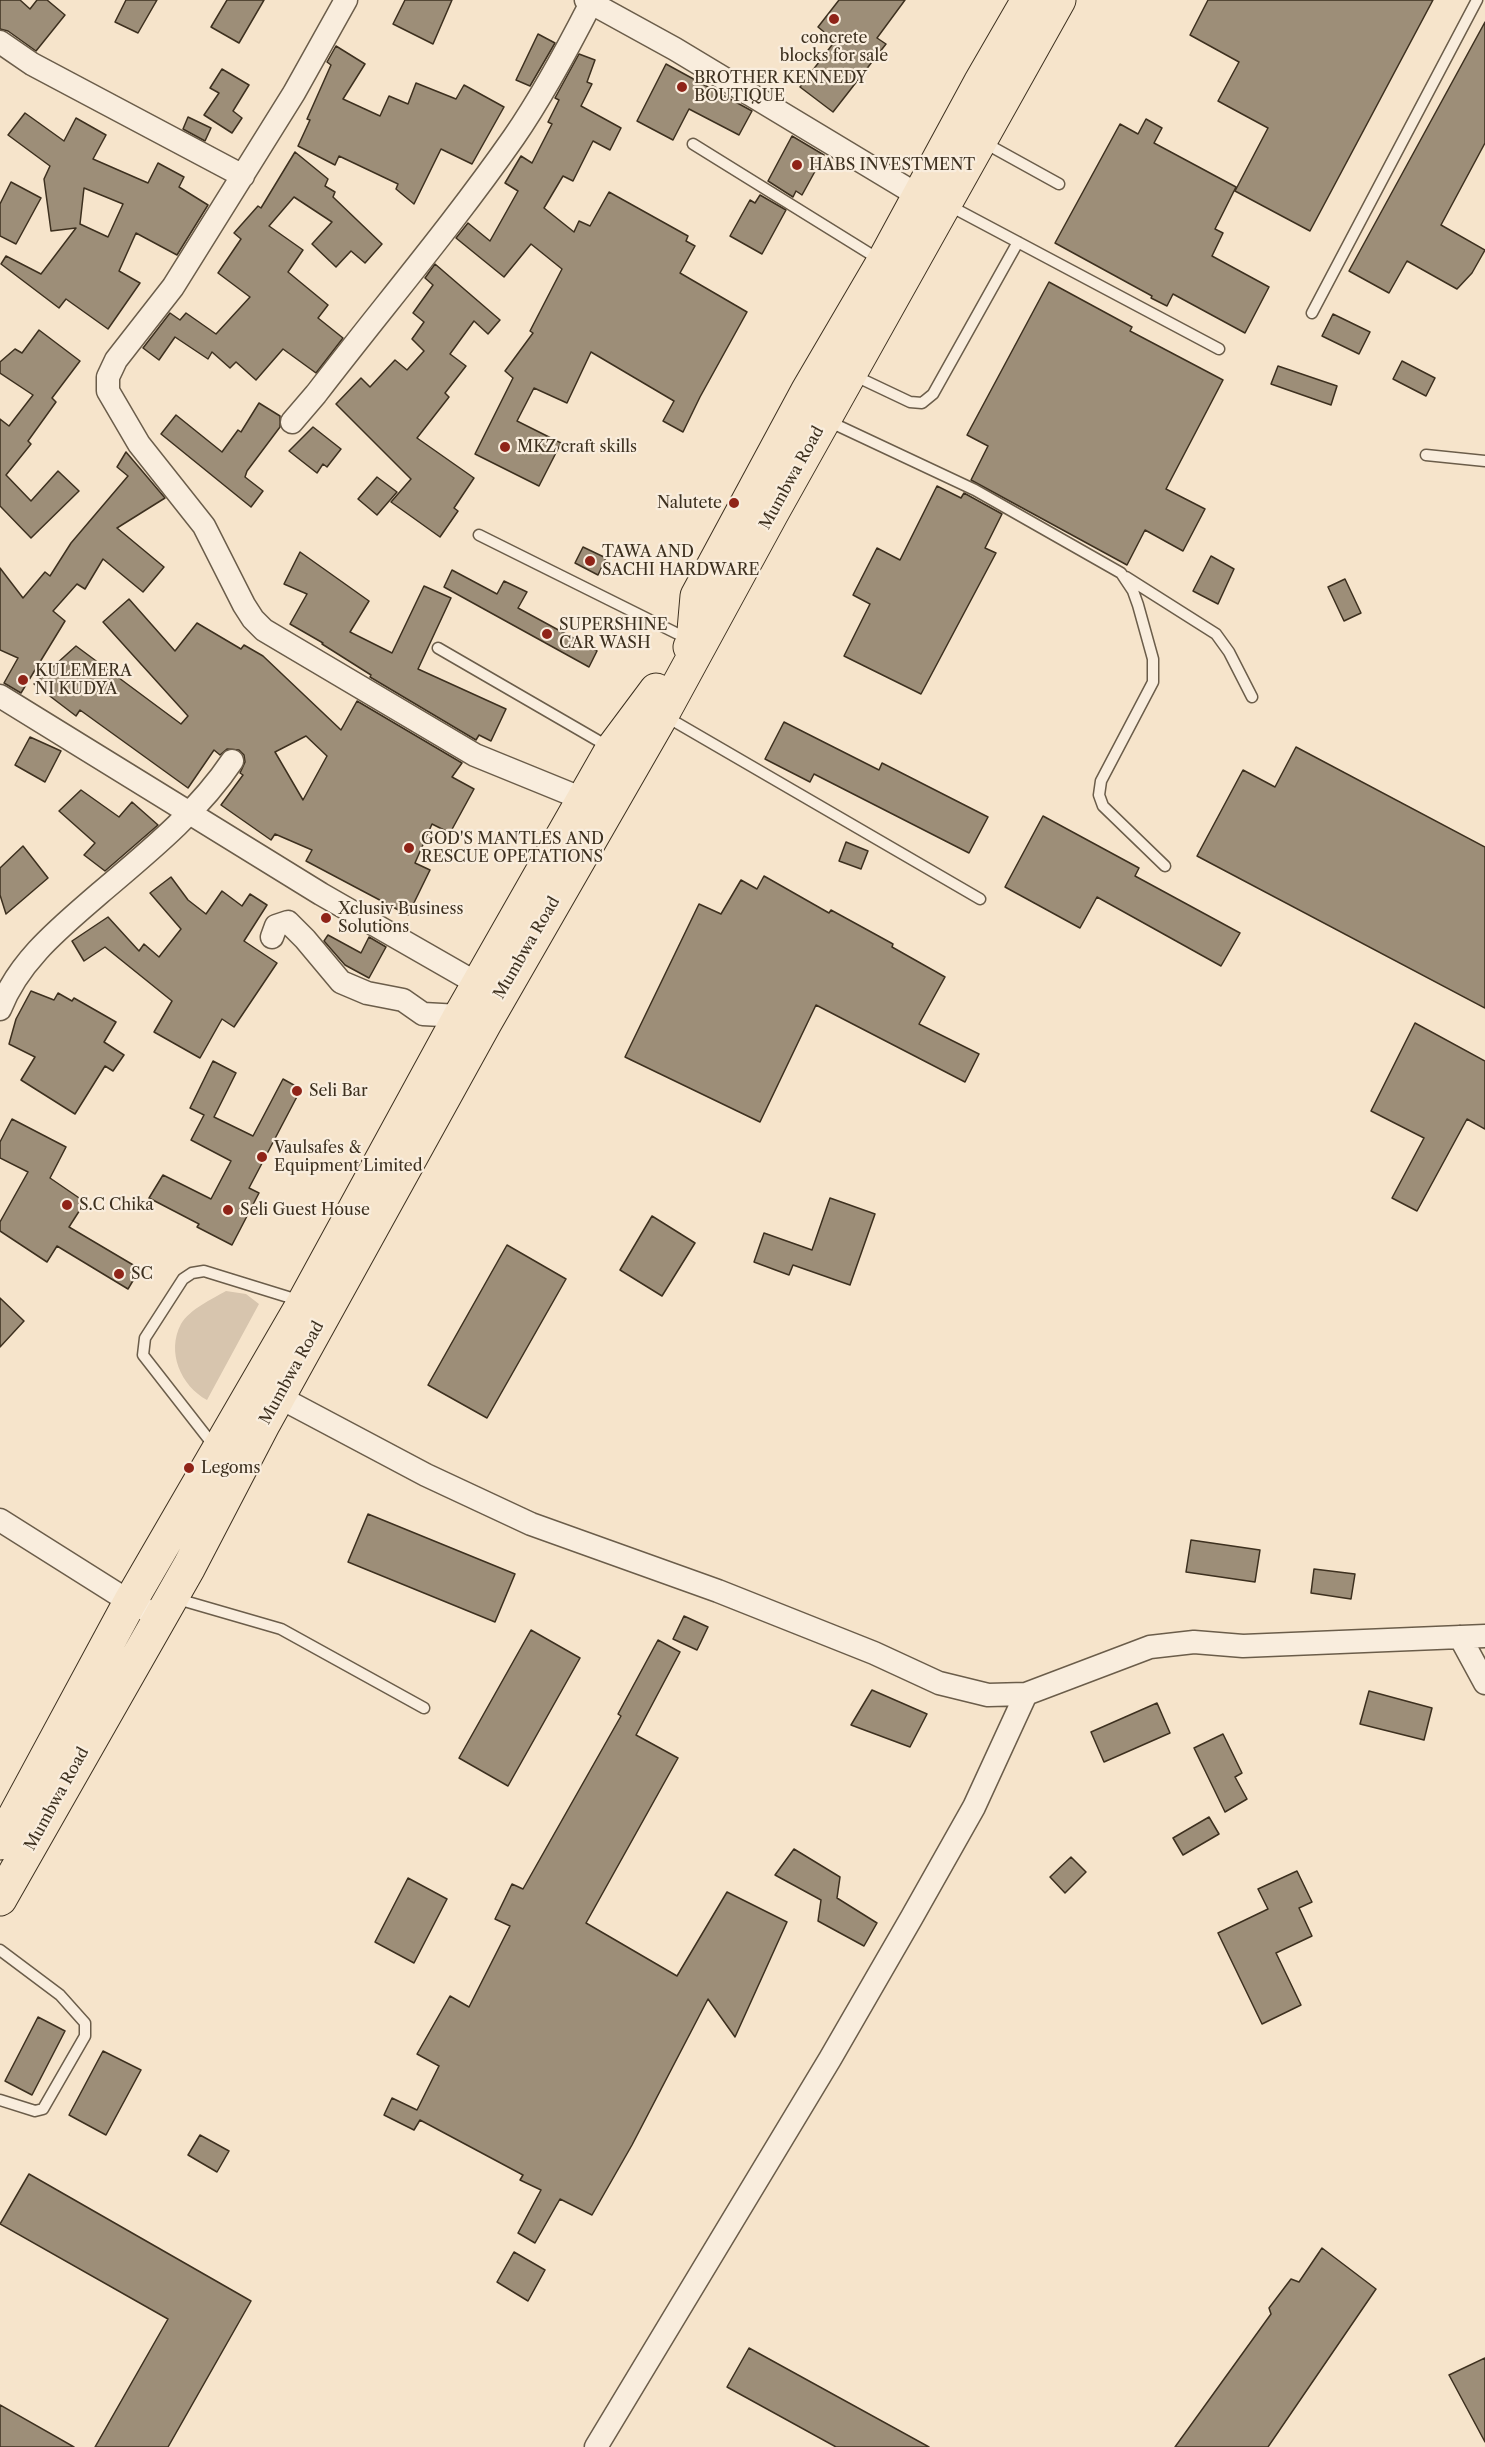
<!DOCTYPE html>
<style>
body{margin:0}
canvas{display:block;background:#f6e4cb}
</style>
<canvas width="1485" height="2447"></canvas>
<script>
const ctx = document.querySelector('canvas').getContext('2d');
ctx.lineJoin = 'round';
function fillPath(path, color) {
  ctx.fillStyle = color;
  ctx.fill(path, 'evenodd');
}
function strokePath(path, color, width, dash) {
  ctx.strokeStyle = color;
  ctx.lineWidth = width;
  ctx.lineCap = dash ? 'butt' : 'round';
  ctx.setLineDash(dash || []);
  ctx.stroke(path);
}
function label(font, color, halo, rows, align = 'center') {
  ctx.font = font + ' "Libre Caslon Text",serif';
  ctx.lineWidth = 4.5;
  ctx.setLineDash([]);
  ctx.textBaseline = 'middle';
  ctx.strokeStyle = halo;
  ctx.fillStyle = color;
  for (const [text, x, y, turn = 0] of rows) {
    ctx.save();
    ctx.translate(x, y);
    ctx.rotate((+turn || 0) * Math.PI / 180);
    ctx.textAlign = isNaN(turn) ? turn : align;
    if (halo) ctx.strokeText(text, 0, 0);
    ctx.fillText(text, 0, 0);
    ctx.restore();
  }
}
const green = new Path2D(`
 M226,1291L246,1294L259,1304L207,1400C181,1386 166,1352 181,1324C190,1309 212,1299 226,1291Z`);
const building = new Path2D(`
 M0,0H20L30,9L37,0H47L65,15L36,51L8,31L0,29Z
 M126,0H157L138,33L115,22Z
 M227,0H264L239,43L211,27Z
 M405,0H452L433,44L393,24Z
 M839,0H905L877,38L886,44L833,112L800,87L835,41L818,27Z
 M1208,0H1433L1310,231L1235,191L1268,128L1218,101L1239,62L1190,35Z
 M1485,22V143L1441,225L1485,250L1472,273L1457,289L1407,261L1389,293L1349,271Z
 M538,34L555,43L530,86L516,80Z
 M336,46L365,64L343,99L380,116L389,96L408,104L416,83L456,99L464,85L504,107L472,164L441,149L414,204L396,189L398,184L339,156L335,165L298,146L310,120L307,119L331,65L327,62Z
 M579,54L595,60L587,82L592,84L581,106L621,128L610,150L593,141L573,181L563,176L544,208L574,232L579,221L590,226L609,192L688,236L686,241L695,246L680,273L747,312L700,397L683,432L663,421L674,401L591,352L567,403L534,388L517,421L561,443L539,486L475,454L513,378L505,371L533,333L530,331L562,269L531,244L504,277L456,238L468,223L490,241L518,191L505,183L521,156L532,163L552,124L548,122L559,100L555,98Z
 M666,64L752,111L739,135L689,109L673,140L637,121Z
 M222,69L249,85L233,111L242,118L232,133L204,115L219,93L210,88Z
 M25,113L64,141L76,118L106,135L93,159L148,183L158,163L184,177L179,187L208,205L177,255L136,233L119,271L140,283L108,329L66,299L59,308L1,264L6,256L41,274L76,228L51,231L44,179L50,166L8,135ZM84,188L123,204L108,237L80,224Z
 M188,117L211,128L205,141L183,129Z
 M1146,119L1162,128L1154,143L1236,187L1215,229L1223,233L1212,256L1269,287L1245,333L1173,294L1167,306L1151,298L1152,296L1055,243L1120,124L1138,134Z
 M792,136L824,155L802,195L796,191L793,197L768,181Z
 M295,152L328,179L325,186L335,192L333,197L382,244L365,263L351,251L336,267L312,244L332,222L294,197L269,226L303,250L288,272L328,305L318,318L343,338L316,373L283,349L256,380L236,362L230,368L212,352L208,359L175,337L159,360L143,348L170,313L180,320L186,313L216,334L250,297L218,273L241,239L234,233L258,206L261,208Z
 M11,182L41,198L16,244L0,236V204Z
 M760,195L786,210L762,254L730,236L750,200L755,203Z
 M435,264L500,320L488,334L474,321L450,354L466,366L445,393L449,397L417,438L474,478L454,508L458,511L440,537L391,502L411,479L336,404L361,378L370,387L395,360L407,370L424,351L412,339L424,322L413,313L433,285L425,278Z
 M1049,282L1132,327L1130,331L1223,380L1166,489L1205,509L1183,551L1145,530L1127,565L971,480L988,446L967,435Z
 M1333,314L1370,332L1359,354L1322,336Z
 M39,330L80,361L52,398L56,402L28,441L31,444L6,475L31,501L58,471L79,491L31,538L0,506V419L9,426L33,395L0,373V362L15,349L22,353Z
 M1402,361L1435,378L1426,396L1393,379Z
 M1278,366L1337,386L1331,405L1271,384Z
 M259,403L280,416V427L247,471L245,477L263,491L251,507L161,434L176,415L222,452L238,430L241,432Z
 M313,427L341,449L327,467L323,464L317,473L289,451Z
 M126,452L165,498L117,528L164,567L143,592L103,559L85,589L77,584L53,611L65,621L21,693L4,683L18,658L0,650V568L23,598L45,572L50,576L71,543L128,476L117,467Z
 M377,477L397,492L377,515L358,499Z
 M937,486L961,498L964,493L1002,514L985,548L996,553L921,694L844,656L870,604L853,595L877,548L900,560Z
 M583,547L606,558L598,575L575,563Z
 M300,552L369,601L350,632L392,653L424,586L451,598L418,669L506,709L491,741L479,735L476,740L370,677L371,675L322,644L323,643L290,624L307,594L284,584Z
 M1211,556L1234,569L1218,604L1193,591Z
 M452,570L497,594L504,581L527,592L518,608L597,651L589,667L444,587Z
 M1345,579L1361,613L1344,621L1328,587Z
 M129,599L175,651L197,623L241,649L244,645L263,656L341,730L357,701L462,763L452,777L474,789L450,833L432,824L415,863L430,870L408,915L306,861L312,850L275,834L271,840L221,805L243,775L240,773L245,762L244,755L239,750L227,749L220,755L214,750L188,788L80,710L76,716L34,684L76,646L181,724L188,716L103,622ZM306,736L327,756L303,800L275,752Z
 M784,722L879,770L882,763L988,817L969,853L814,774L810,782L765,759Z
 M30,737L61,751L45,782L15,765Z
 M1296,747L1485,847V1008L1197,856L1243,770L1275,787Z
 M81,790L119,817L132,802L158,825L105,871L84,855L95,843L59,811Z
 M1043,816L1139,868L1135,876L1240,933L1221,966L1097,897L1080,928L1005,887Z
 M846,842L868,851L861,869L839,861Z
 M23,846L48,878L6,914L0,895V868Z
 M764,876L829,913L831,910L893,944L892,947L945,977L919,1024L979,1054L965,1082L816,1005L760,1122L625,1057L699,904L721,914L741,880L757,889Z
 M171,877L188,900L206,914L222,891L242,906L250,894L267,905L244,941L277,963L234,1027L222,1019L200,1058L154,1032L172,1001L105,947L84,961L72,941L108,917L139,951L144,944L159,957L181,929L150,893Z
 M328,935L361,953L369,937L386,947L369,978L345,965L324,941Z
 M31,991L54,1000L58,993L72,1001L74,998L116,1022L104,1042L124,1055L113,1071L105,1066L75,1114L21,1080L35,1057L9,1044L16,1019Z
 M1415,1023L1485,1061V1129L1467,1119L1417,1211L1392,1198L1424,1138L1371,1111Z
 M213,1061L236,1073L214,1117L253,1136L283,1079L301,1089L249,1188L259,1193L232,1245L197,1227L199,1224L149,1198L163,1175L211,1199L231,1161L191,1140L204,1115L190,1108Z
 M12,1119L66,1147L50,1178L85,1202L69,1227L140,1269L128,1289L57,1246L47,1262L0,1231V1222L28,1172L0,1158V1142Z
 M830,1198L875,1214L850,1285L793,1265L789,1275L754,1262L764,1233L812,1250Z
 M652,1216L695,1243L662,1296L620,1270Z
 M507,1245L566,1279L487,1418L428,1385Z
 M0,1298L24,1321L0,1347Z
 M368,1514L515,1574L495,1622L348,1562Z
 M1191,1540L1260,1550L1255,1582L1186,1572Z
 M1314,1569L1355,1574L1351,1599L1311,1593Z
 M684,1616L708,1627L697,1650L673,1639Z
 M531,1630L580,1658L508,1786L459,1758Z
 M658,1640L680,1652L636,1735L678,1758L586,1923L677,1976L727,1892L787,1922L735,2037L708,1999L632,2145L592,2215L560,2199L535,2243L518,2233L541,2190L520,2180L523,2175L420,2120L414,2130L384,2115L392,2098L417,2110L439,2066L417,2054L450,1996L469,2007L510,1926L495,1919L512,1884L523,1889L621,1716L618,1714Z
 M872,1690L927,1714L910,1747L851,1725Z
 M1369,1691L1432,1708L1424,1740L1360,1724Z
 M1157,1703L1170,1733L1104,1762L1091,1732Z
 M1223,1734L1242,1773L1235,1777L1247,1799L1225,1812L1194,1748Z
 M1209,1817L1219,1834L1183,1855L1173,1838Z
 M794,1849L840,1877L837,1898L877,1923L864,1946L818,1921L821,1900L775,1875Z
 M1071,1857L1086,1872L1065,1893L1050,1877Z
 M1297,1871L1312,1902L1299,1908L1312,1936L1276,1953L1301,2005L1262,2024L1218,1933L1268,1909L1258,1889Z
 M408,1878L447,1899L414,1963L375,1942Z
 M38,2017L65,2031L32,2095L5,2081Z
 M103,2051L141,2070L106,2135L69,2115Z
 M200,2135L229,2151L217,2172L188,2155Z
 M29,2174L251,2301L168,2447H95L168,2319L0,2224Z
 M1322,2248L1376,2289L1268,2447H1175L1271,2314L1269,2308L1291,2279L1299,2282Z
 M514,2252L545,2270L528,2301L497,2282Z
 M749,2348L929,2447H836L727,2387Z
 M1485,2358V2442L1449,2375Z
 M0,2405L74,2447H0Z`);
const service = new Path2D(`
 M983,142L1059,184
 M693,144L880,260
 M948,205L1219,349
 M1312,313L1477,0
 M853,375L910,402L922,403L933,394L1018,242
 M828,421L975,490L1121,573L1133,591L1138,605L1153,659V682L1101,781L1099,795L1103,806L1165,866
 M1426,455L1485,461
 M479,535L688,639
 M1126,577L1216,634L1229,652L1252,697
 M438,648L609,747
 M665,716L980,899
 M214,1446L143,1355L145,1338L183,1279L192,1273L204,1271L301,1301
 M174,1598L281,1629L424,1708
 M0,1950L60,1995L85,2023V2036L43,2109L35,2111L0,2100`);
const minor = new Path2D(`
 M346,0L294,93L173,287L116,360L108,377V391L139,444L204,526L244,605L253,619L264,630L475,755L583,799
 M586,0L675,49L919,196
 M0,42L32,64L243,176
 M292,422L316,394C382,308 452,226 514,137C543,95 568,48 591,3
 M0,696L321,894L478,984
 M272,937L276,926L288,922L305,939L341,982L367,993L403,1000L423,1014L460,1016
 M0,1009C19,960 61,927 100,893C147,853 198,812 232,761
 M279,1397L426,1475L531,1524L718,1591L874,1653L939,1683L988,1695L1026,1694L1150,1647L1194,1642L1243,1646L1485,1636
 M0,1520L130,1602L160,1617
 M1460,1637L1485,1683
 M596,2447L830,2059L912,1917L974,1807L1026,1694`);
const primary = new Path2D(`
 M690,647L693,642L697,596L808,390L883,262L980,83L1028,0
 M0,1843L130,1602L304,1302L460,1016L612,749L656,690
 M0,1899L189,1567L264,1423L485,1023L662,715L772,513L1059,0`);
const markers = [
 [834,19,6,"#8f2418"],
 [682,87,6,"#8f2418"],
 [797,165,6,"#8f2418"],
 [505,447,6,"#8f2418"],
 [734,503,6,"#8f2418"],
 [590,561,6,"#8f2418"],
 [547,634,6,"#8f2418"],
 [23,680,6,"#8f2418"],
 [409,848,6,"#8f2418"],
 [326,918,6,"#8f2418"],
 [297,1091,6,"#8f2418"],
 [262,1157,6,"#8f2418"],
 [67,1205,6,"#8f2418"],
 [228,1210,6,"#8f2418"],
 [119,1274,6,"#8f2418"],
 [189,1468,6,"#8f2418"]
];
const poiNames = [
 ["concrete",834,38,"center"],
 ["blocks for sale",834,56,"center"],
 ["BROTHER KENNEDY",694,78],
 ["BOUTIQUE",694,96],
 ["HABS INVESTMENT",809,165],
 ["MKZ craft skills",517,447],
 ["Nalutete",722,503,"right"],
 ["TAWA AND",602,552],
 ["SACHI HARDWARE",602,570],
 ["SUPERSHINE",559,625],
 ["CAR WASH",559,643],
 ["KULEMERA",35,671],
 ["NI KUDYA",35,689],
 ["GOD'S MANTLES AND",421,839],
 ["RESCUE OPETATIONS",421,857],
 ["Xclusiv Business",338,909],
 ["Solutions",338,927],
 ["Seli Bar",309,1091],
 ["Vaulsafes &",274,1148],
 ["Equipment Limited",274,1166],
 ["S.C Chika",79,1205],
 ["Seli Guest House",240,1210],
 ["SC",131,1274],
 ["Legoms",201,1468]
];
const streetNames = [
 ["Mumbwa Road",792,478,-61],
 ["Mumbwa Road",527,948,-60],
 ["Mumbwa Road",292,1373,-61],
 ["Mumbwa Road",57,1799,-61]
];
fillPath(green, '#d7c5ae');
fillPath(building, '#9d8e78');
strokePath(building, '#3d301f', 1.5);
strokePath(service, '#6b5d4a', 13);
strokePath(minor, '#6b5d4a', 25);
strokePath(primary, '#3d301f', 35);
strokePath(service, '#f9eddd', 10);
strokePath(minor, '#f9eddd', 22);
strokePath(primary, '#f6e4cb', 33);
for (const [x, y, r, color] of markers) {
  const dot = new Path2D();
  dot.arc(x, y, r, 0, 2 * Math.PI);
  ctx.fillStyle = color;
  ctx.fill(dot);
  strokePath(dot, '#f9eddd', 2);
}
label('16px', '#3d301f', '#f9eddd', poiNames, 'left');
label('16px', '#3d301f', '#f9eddd', streetNames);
</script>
